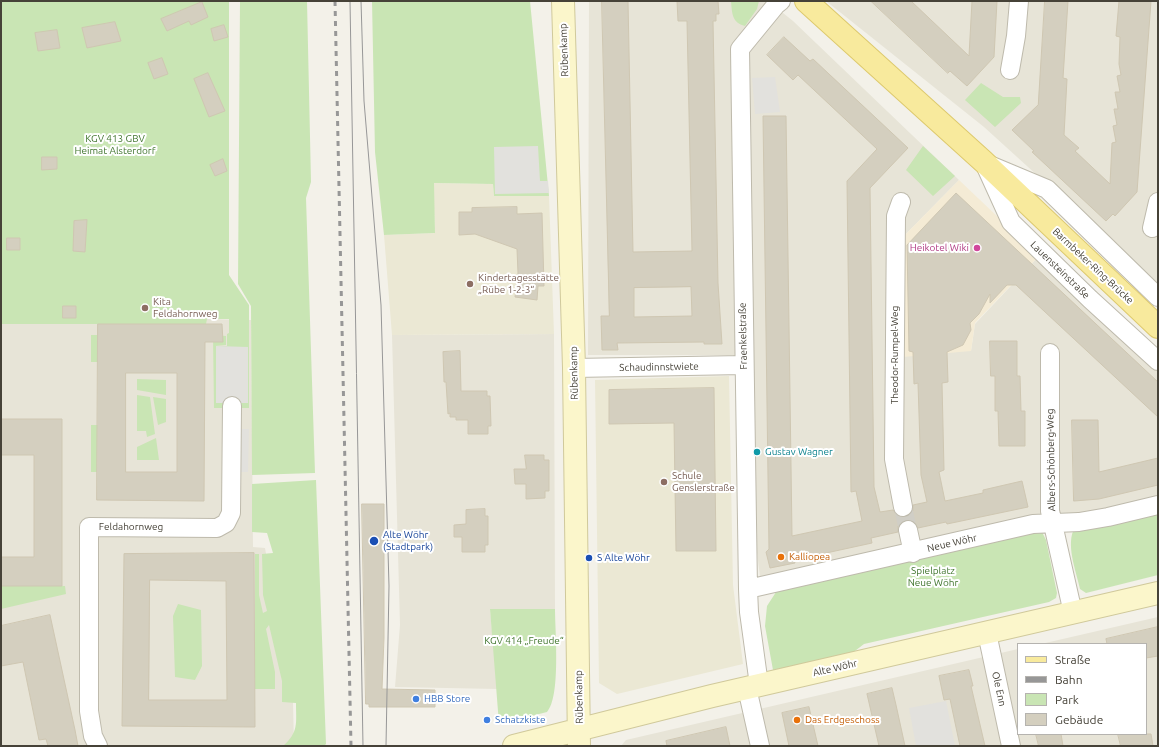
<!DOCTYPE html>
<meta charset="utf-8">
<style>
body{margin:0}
#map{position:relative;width:1159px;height:747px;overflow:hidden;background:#f3f1e9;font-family:Ubuntu,sans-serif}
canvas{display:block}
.frame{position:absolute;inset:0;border:2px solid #464238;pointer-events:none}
.legend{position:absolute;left:1017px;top:643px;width:130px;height:92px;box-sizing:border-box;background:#fff;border:1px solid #b5b3af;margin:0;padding:5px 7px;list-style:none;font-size:12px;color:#464238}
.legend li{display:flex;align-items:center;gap:8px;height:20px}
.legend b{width:20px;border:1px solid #b5b3af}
</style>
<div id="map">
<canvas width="1159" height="747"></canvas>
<div class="frame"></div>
<ul class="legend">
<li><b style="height:5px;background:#f8ea9d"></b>Straße</li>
<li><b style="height:5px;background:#979797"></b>Bahn</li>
<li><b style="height:11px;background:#c9e5b4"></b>Park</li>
<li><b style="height:11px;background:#d4cfbf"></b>Gebäude</li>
</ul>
</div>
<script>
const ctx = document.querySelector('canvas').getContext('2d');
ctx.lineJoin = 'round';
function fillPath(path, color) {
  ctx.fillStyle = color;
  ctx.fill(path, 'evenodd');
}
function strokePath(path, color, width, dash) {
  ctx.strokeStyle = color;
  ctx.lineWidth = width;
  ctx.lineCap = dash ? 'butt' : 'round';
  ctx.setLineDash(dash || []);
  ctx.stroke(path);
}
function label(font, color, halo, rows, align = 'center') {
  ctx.font = font + ' Ubuntu,sans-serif';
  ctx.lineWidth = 4;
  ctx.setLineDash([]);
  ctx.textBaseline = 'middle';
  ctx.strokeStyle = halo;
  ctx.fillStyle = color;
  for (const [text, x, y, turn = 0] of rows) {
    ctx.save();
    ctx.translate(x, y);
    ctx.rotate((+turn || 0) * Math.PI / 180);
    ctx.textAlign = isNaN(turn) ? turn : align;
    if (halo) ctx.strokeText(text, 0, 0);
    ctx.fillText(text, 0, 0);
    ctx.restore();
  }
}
const residential = new Path2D(`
 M589,1H768L793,21L959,180L903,237L971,351L975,324L1039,256L1158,369V499L760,577L733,355H588Z
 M826,1H1158V285L984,127Z
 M206,319L251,320L253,547L265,548L293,703L294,746H1V324H83Z
 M554,334L555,609L490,610L498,689L395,687L400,625L392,335Z
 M1158,617V746H621L626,740L1018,649V734H1146V644H1041Z`);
const commercial = new Path2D(`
 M959,180L1039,256L975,323L971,351L903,357V237Z`);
const education = new Path2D(`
 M433,183L493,184L494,196H549L554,334L392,335L384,235L435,233Z
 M729,376L733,585L743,664L617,694L599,683L595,380Z`);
const green = new Path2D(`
 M1,1H229V275L249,305V408H214L213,335L226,336V345L215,346H227V334L229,333V319H207L206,324H1Z
 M240,1H307L311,182L306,198L315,473L252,475L251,306L238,284Z
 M372,1H530L549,196H494L493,184L434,183L435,233L384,235L375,152Z
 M731,1H759L757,9L745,26C732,23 732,13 731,1Z
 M981,83L1003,97H1020L1021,103L995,127L965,100Z
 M923,146L955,176L933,196L906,170Z
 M91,335H98V362H91Z
 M137,379L166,380V395L137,390Z
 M137,395L150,397L155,434L147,437L146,431H137Z
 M153,397L166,399V422L158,425Z
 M91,425H98L97,472H91Z
 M156,438L159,460H137V447Z
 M316,480L326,744L324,746H283C299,732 296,723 296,703L282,702V681L269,625L266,629L275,672V689H255V554H259V595L263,613L267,611L263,595L262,554L273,553L267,533L252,532V484Z
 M1158,510V575L1086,593L1080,589C1076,570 1065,544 1075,527Z
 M1035,529L1042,532L1046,540L1057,593L1056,598L1049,602L864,644L851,654L773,670L765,626L767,606L778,589Z
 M1,586H65L66,594L1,609Z
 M178,604L201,610L202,666L195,680L175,677L173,616Z
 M490,609H555C555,631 561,697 547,712L499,724Z`);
const parking = new Path2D(`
 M775,77L780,112L755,114L752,78Z
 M538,146L540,181H548L549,193L495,194L494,147Z
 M216,346L248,347V403H216Z
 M237,429H249L248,472H237Z
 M946,701L955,746H916L909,708Z`);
const building = new Path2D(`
 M602,1H628L633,252L692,251L687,21H678L677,1H718L719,14H716V21H713L718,283L722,344H704V342L617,343L618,350H602L601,316H609ZM691,287L692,316L634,317V288Z
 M871,1H911L969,56L972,1H997L994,57L967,86L950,71L948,73Z
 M1045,1H1068L1063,78L1067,79L1064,135L1079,148L1075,151L1110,184L1112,143L1116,142L1113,126L1117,125L1114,109H1118L1115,92H1120L1117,76L1121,75L1119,64L1120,37L1116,36L1119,1H1151L1137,192L1115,216L1113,214L1106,221L1032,152L1034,151L1012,130L1038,105Z
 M202,2L208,17L191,25L189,21L167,31L161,19Z
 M115,22L121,41L87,48L82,28Z
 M224,25L228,37L214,41L211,29Z
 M57,30L60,48L38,51L35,33Z
 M784,37L810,61L813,59L908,148L870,188L874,487L880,512L893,510L899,517H905L913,511V505L927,502L921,475L918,383L914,384L913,352L909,351L907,245L956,193L1158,382V417L1016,285H1007L990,303V294L979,314L970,323L971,330L963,345L947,352L948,382L942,383L944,470L939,472L945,501L983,493V490L1022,481L1028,507L947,524L946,522L918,528L912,520H905L898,526V532L871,538L872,543L794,560L795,563L770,568L766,552L769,549L763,116H786L792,536L862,521L856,491L851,492L847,181L877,149L798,75L793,80L767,55Z
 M162,58L168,74L154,79L148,63Z
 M208,73L225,111L209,117L194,79Z
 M42,157H57V169L42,170Z
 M223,159L227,171L215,176L210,165Z
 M517,207V214L542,213L544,286H538L537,300L515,297L518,273L517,249L475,234L459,235V212H472V208Z
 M87,220L85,252L73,251L74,221Z
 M7,238H20V250H7Z
 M63,306H76V318H63Z
 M98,324H222L223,342H205L204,501L97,500ZM126,373H177V472H126Z
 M990,341H1017V376H1020L1021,411H1025V446H999L998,411H995V376H991Z
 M460,351L461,391H487V396H490L491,426H488V434H468V420H456V417H450V413L448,414L446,382H444L443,352Z
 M714,388L716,551H676L674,423L609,424V390Z
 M1,419H62V586H1V557H34V455H1Z
 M1072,420H1098L1099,472L1158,458V485L1099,499L1074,501Z
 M525,455H544V460H549V491H545V498L526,499V484H515L514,469H526Z
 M362,504H384V638L382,689L435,690V707H369V704H366Z
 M485,509V516H488V545H485V552H462V537H454V525L466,524V510Z
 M254,553L255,727L122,726L124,554ZM150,580L226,581L227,700H149Z
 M50,615L75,730L78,746H48L46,739L39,740L23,662L1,666V626Z
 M1158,627V656L1146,658V644H1107L1106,639Z
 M969,670L973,686H971L985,746H960L950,699L944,700L939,676Z
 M892,688L896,705L905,746H879L867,694Z
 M809,707L818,746H789L782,713Z
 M726,727L730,746H667L666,741Z
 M1036,734H1061L1063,746H1039Z
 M1118,734H1151L1153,746H1121Z`);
const streetTunnel = new Path2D(`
 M903,507L908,530`);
const street = new Path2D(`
 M1010,70L1016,36L1019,1
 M992,166L1047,189L1158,297
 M986,167L1011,222L1090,299L1158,361
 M901,202L896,216L894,459L903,507
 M1152,228L1158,202
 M1050,353V511L1073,613
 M574,368L743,365
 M908,530L913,553
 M748,589L1033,524L1079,522L1108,517L1158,505
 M987,633L1011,746
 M759,685L749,612L748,589L740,49L776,5L781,1
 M747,688L760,746
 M98,746L93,736L89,711V527L217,528L226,523L231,513L232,406`);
const secondary = new Path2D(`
 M563,1L574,368L579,746
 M514,746L712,696L1158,593`);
const primary = new Path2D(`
 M806,1L984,162L1158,327`);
const tram = new Path2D(`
 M350,1L363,746
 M361,1L364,101L381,305L389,586L386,746`);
const rail = new Path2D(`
 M335,1L351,746`);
const markers = [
 [977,248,4,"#d1479c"],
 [470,284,4,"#8d6e63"],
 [145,308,4,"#8d6e63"],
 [757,452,4,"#0f9aa8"],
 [664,482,4,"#8d6e63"],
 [374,541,5,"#1a4fb4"],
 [781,557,4,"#e8710a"],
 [589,558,4,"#1a4fb4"],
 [416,699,4,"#3f7fe0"],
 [487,720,4,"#3f7fe0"],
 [797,720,4,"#e8710a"]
];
const streetNames = [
 ["Rübenkamp",564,50,-92],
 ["Barmbeker-Ring-Brücke",1093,266,43],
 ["Lauensteinstraße",1060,270,44],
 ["Fraenkelstraße",743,336,-91],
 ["Theodor-Rumpel-Weg",895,355,-90],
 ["Schaudinnstwiete",659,367,-1],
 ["Rübenkamp",574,373,-91],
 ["Albers-Schönberg-Weg",1051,460,-91],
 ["Feldahornweg",131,527],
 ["Neue Wöhr",952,543,-13],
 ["Alte Wöhr",835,668,-13],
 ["Ole Enn",999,689,78],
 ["Rübenkamp",579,697,-91]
];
const parkNames = [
 ["KGV 413 GBV",115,139],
 ["Heimat Alsterdorf",115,151],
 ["Spielplatz",933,571],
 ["Neue Wöhr",933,583],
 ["KGV 414 „Freude“",524,641]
];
const hotelNames = [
 ["Heikotel Wiki",969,248]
];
const educationNames = [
 ["Kindertagesstätte",478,278],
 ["„Rübe 1-2-3“",478,290],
 ["Kita",153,302],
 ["Feldahornweg",153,314],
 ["Schule",672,476],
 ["Genslerstraße",672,488]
];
const cultureNames = [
 ["Gustav Wagner",765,452]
];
const transitNames = [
 ["Alte Wöhr",383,535],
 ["(Stadtpark)",383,547],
 ["S Alte Wöhr",597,558]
];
const foodNames = [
 ["Kalliopea",789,557],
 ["Das Erdgeschoss",805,720]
];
const shopNames = [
 ["HBB Store",424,699],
 ["Schatzkiste",495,720]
];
fillPath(residential, '#e7e4d7');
fillPath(commercial, '#f4ebd5');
fillPath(education, '#ebe8d4');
fillPath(green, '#c9e5b4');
fillPath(parking, '#e2e1dd');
fillPath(building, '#d4cfbf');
strokePath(building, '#cfc7b2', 1);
strokePath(streetTunnel, '#d0cec6', 18, [18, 9]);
strokePath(street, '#bebaac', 20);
strokePath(secondary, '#d0c99b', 24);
strokePath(primary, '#ddc96d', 24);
strokePath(street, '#fff', 18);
strokePath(secondary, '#fbf6cb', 22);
strokePath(primary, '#f8ea9d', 22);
strokePath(tram, '#979797', 1);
strokePath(rail, '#979797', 3, [5, 5]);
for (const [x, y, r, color] of markers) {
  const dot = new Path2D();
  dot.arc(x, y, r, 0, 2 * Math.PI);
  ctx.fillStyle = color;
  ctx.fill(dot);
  strokePath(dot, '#fff', 1.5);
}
label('10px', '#464238', '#fff', streetNames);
label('10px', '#40752e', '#fff', parkNames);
label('10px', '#b23c85', '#fff', hotelNames, 'right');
label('10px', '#785e54', '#fff', educationNames, 'left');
label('10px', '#0d838f', '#fff', cultureNames, 'left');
label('10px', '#164399', '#fff', transitNames, 'left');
label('10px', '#c56008', '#fff', foodNames, 'left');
label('10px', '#366cbe', '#fff', shopNames, 'left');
</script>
